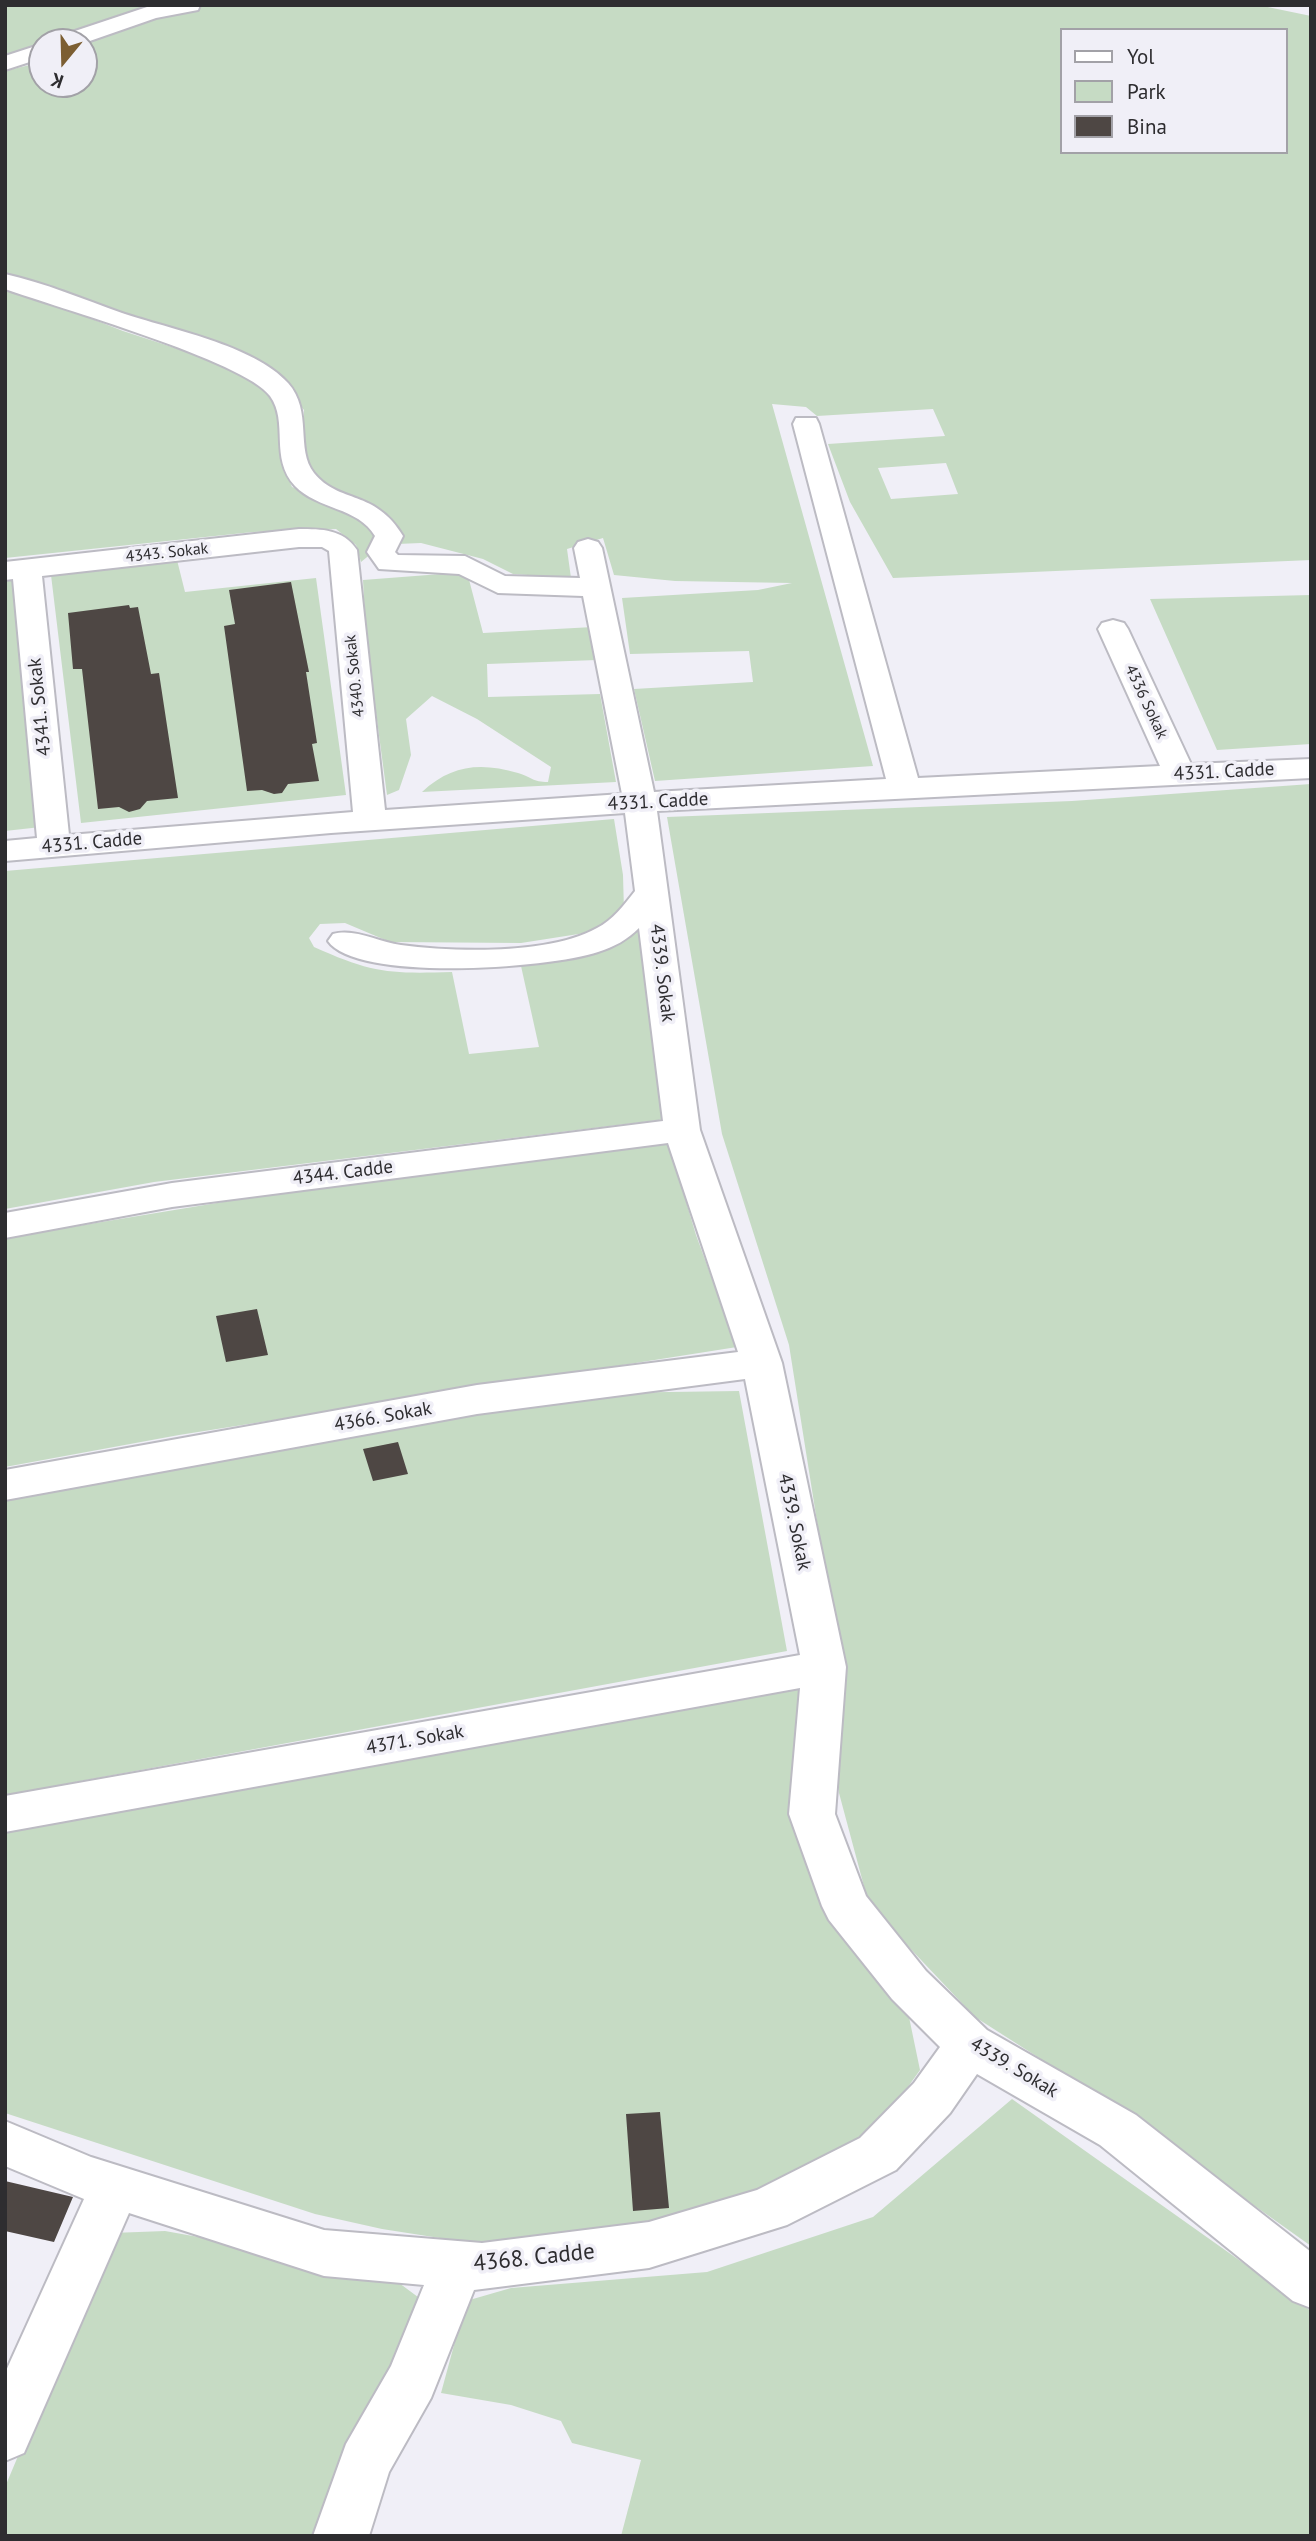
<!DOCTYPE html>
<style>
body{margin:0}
#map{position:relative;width:1316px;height:2541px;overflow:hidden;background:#f0eff7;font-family:"PT Sans",sans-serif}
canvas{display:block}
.frame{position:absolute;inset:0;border:7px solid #2e2d30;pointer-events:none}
.legend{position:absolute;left:1060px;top:28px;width:228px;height:126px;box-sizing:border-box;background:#f0eff7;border:2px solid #a2a1a7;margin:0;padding:9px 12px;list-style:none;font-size:21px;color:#2e2d30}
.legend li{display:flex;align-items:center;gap:14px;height:35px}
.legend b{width:35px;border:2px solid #a2a1a7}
.north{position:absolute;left:28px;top:28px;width:70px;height:70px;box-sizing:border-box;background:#f0eff7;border:2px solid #a2a1a7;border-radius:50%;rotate:199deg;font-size:19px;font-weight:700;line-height:28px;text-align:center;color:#2e2d30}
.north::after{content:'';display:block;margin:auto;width:24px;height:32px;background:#7c5e32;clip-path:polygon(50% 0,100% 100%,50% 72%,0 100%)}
</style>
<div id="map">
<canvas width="1316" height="2541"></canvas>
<div class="frame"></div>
<ul class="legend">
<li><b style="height:9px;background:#fff"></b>Yol</li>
<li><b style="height:19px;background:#c6dbc4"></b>Park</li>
<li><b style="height:19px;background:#4e4744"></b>Bina</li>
</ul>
<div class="north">K</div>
</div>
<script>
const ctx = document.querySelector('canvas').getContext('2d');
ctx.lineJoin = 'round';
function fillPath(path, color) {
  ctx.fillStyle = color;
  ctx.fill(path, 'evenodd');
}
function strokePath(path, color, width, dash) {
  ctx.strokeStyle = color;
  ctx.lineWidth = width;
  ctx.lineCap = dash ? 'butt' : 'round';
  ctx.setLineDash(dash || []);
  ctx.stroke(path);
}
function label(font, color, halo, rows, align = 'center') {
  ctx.font = font + ' "PT Sans",sans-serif';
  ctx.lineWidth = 7;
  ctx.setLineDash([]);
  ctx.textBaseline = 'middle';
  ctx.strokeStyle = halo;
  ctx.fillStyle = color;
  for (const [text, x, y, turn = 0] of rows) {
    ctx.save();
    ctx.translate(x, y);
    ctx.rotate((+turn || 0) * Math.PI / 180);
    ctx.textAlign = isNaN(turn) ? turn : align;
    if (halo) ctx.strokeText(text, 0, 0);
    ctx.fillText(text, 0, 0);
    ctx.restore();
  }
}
const green = new Path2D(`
 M5,5H172L136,12L5,56Z
 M212,5H1258L1311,16V560L893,578L850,502L828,444L945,436L933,409L817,416L806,407L772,404L873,766L655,781L634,689L753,682L749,651L630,654L622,598L758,590L792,583L675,581L614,575L603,538L567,549L571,578L513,574L483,559L421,543L397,544V525C364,503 329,492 301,463L304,410L280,382L5,276V71L42,62V84H84V42L146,17ZM1062,30H1286V152H1062ZM946,463L958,494L891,499L878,468Z
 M5,285L123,331L218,362L277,395L286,472L292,487L342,506L380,529L372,553L361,562L356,545L336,529L253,532L5,558Z
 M177,560L185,592L316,578L346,795L81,823L51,575Z
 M467,572L483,633L593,627L597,660L487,664L488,697L600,694L616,782L422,792C451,765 480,762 518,773C531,777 533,782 548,782L551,767L477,719L432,696L406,719L411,755L399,790L387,795L366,638L363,580Z
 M17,580L41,827L5,831V581Z
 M1311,595V744L1217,750L1150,599Z
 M1311,784V2246L1116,2107L975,2017L869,1905L839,1793L831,1610L789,1345L722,1134L667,817L1072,801Z
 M614,819L623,875L624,911L610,924L585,933L521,943L390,942L345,923L320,924L309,938L314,947C372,973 389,974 452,972L469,1054L539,1047L521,966C565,958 607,955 643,926L667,1119L154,1182L5,1209V871Z
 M668,1141L696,1235L737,1347L179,1435L5,1467V1238L380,1176Z
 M739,1391L787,1651L5,1795V1493L599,1393Z
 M804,1682L802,1752L880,1977L909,2017L920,2070L880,2126L730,2208L590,2241H459L382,2229L315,2214L5,2113V1826Z
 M1012,2099L1311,2311V2536H621L641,2460L572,2443L561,2421L511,2405L441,2393L466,2301L511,2288L707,2272L873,2217Z
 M165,2231L260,2248L395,2280L422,2300L319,2536H5V2487L112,2233Z`);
const building = new Path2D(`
 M291,582L309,672H306L317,743L312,744L319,781L288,784L282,793L274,794L262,790L247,791L224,626L235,624L229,590Z
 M129,605L130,608L138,607L151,674L159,673L178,798L147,801L140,809L129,812L119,807L98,809L82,669H73L68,613Z
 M257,1309L268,1355L226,1362L216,1316Z
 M398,1442L408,1474L373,1481L363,1449Z
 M660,2112L669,2208L633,2211L626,2114Z
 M5,2181L73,2197L54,2242L5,2231Z`);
const minor = new Path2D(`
 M153,5H200L198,10L156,18L84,43L54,42L57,37Z
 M42,44V58L5,70V56Z
 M5,274C45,283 83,299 122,313C169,329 254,345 288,383C313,411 295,449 314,473C339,504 375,489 403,536L395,552L398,555L465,556L505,576L580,578L574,548L578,542L588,539L598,542L602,548L654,792L886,779L793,424L796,418H816L819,424L918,778L1160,766L1098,629L1102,623L1113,620L1124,623L1128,629L1191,764L1311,759V778L657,811L700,1130L782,1363L846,1667L835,1814L866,1896L926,1971L987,2030L1136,2115L1311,2252V2308L1293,2301L1100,2145L977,2074L950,2113L896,2170L787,2225L649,2268L474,2290L431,2398L389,2472L369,2536H313L346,2444L391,2366L424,2285L324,2276L129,2213L24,2453L5,2461V2373L84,2199L5,2166V2121L91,2157L324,2230L482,2243L649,2222L757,2190L860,2138L914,2083L940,2047L892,1999L829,1920L822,1906L789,1814L800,1688L5,1832V1796L800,1655L745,1379L477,1414L5,1500V1470L477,1385L738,1352L668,1143L172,1207L5,1238V1213L172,1183L663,1121L639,928C627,940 614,947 598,952C552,968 357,983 328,941L333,934C355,928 378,942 401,945C455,952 548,955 597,928C613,920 624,905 635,891L625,813L331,833L5,861V841L37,838L13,579L5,580V562L299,529C322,529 343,529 357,550L385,810L622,794L583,596L498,593L459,574L379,569L367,552L375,536C358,507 318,510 295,486C269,458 289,422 270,396C245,361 55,307 5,289ZM299,547H322L329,551L353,812L69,835L42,576Z`);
const farStreetnames = [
 ["4343. Sokak",167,553,-6],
 ["4340. Sokak",355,676,-96],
 ["4336 Sokak",1146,702,65]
];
const streetNames = [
 ["4341. Sokak",40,707,-96],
 ["4331. Cadde",1224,772,-3],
 ["4331. Cadde",658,802,-3],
 ["4331. Cadde",92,843,-5],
 ["4339. Sokak",662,973,83],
 ["4344. Cadde",343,1173,-7],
 ["4366. Sokak",383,1417,-10],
 ["4339. Sokak",794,1522,78],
 ["4371. Sokak",415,1740,-10],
 ["4339. Sokak",1014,2068,31]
];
const nearStreetnames = [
 ["4368. Cadde",534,2258,-6]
];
fillPath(green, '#c6dbc4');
fillPath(building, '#4e4744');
strokePath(minor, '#bcbbc3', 4);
fillPath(minor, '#fff');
label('16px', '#2e2d30', '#f0eff7', farStreetnames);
label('19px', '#2e2d30', '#f0eff7', streetNames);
label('23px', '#2e2d30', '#f0eff7', nearStreetnames);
</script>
